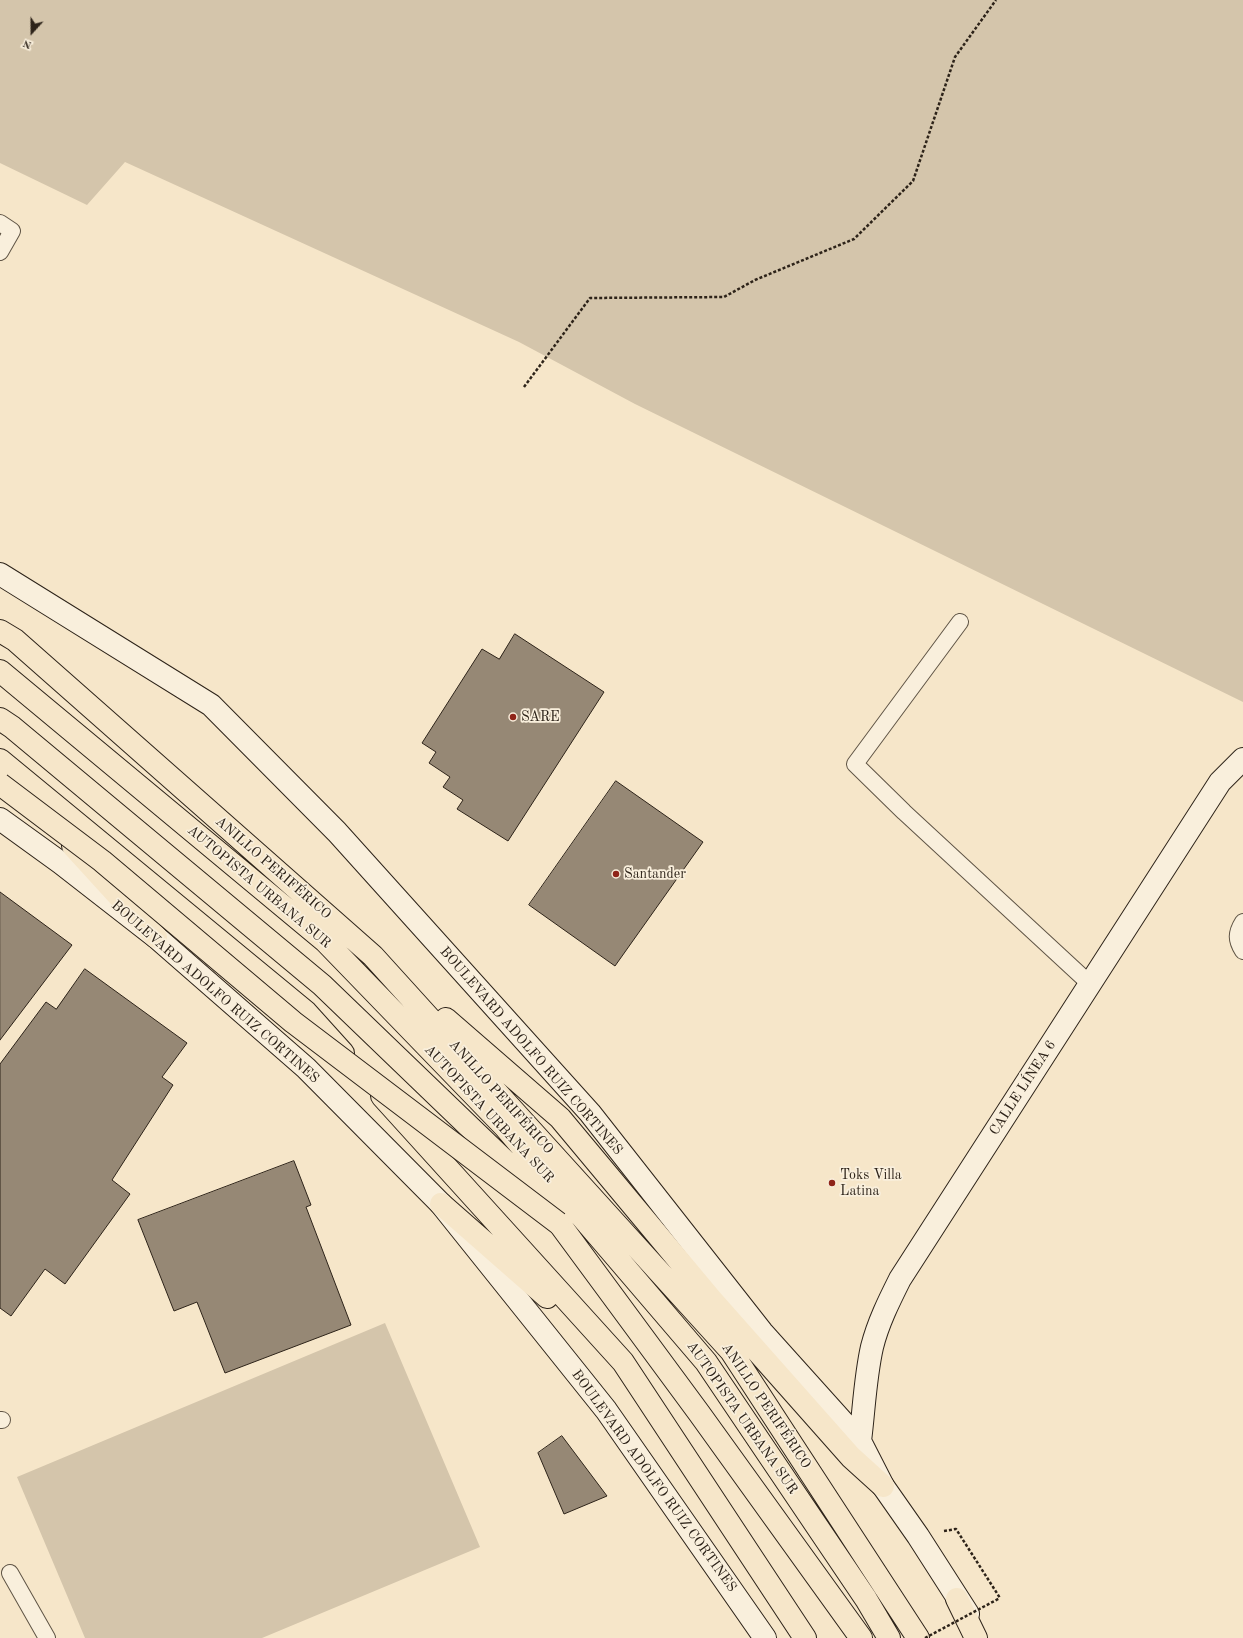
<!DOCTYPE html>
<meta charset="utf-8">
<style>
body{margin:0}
#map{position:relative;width:1243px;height:1638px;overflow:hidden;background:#f6e6c9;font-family:"Old Standard TT",serif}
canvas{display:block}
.north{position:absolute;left:12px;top:12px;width:40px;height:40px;-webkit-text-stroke:3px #f9efdc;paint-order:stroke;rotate:201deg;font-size:11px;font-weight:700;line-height:16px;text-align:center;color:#2d2319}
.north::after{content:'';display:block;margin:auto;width:14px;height:18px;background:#2d2319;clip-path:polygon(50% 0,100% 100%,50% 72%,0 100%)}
</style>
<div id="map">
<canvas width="1243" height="1638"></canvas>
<div class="north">N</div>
</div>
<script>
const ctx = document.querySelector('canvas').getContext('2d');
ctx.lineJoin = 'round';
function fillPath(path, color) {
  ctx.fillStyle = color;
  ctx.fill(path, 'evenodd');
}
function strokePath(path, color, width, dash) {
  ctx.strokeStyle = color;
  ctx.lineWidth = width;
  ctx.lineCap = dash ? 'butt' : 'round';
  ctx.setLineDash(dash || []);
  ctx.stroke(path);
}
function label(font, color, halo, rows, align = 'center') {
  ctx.font = font + ' "Old Standard TT",serif';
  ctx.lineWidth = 3.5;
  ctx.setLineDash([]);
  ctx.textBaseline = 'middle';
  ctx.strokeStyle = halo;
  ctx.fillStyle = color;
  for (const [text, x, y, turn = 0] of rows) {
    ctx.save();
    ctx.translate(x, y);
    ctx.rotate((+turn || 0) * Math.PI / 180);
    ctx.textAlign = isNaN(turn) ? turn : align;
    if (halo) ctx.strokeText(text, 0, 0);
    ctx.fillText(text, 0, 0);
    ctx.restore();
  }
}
const green = new Path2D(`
 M0,0H1243V702L635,404L519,342L125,162L87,205L0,163Z
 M385,1323L480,1547L262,1638H85L17,1477Z`);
const building = new Path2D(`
 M515,634L604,692L508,841L457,809L463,800L443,787L450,777L429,763L436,752L422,743L482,649L499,659Z
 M616,781L703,842L615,966L529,905Z
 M0,892L72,945L0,1040Z
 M85,969L187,1043L162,1077L173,1085L112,1180L130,1194L65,1284L45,1269L11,1316L0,1308V1064L46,1002L56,1009Z
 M294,1161L311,1205L306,1207L351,1325L225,1373L197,1302L174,1311L138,1220Z
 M562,1436L607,1496L564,1514L538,1453Z`);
const path = new Path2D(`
 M524,387L590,298L724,297L755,280L854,239L913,181L955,57L996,0
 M944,1531L956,1529L1000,1598`);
const lane = new Path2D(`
 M0,223L12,231L0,252
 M960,622L855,764L904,812L1090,984
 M1243,922C1236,933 1236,940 1243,951
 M0,1420H2
 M10,1573L47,1638`);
const secondary = new Path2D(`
 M0,574L211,705L337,832L590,1113L762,1332L860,1441L883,1486L918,1536L968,1614
 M0,819L61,863L156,937L306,1068L441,1204L606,1410L765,1638
 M860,1441C864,1410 865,1378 872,1347C878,1323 889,1301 900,1279L1220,782L1243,759`);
const highway = new Path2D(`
 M0,631L15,640L373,956L731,1351L918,1638
 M0,671L325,941L505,1127L706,1362L866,1599L889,1638
 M0,719L12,727L322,985L533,1188L699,1413L861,1638
 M0,760L306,1012L343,1053
 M73,846L156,937
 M446,1019L560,1118L711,1299L851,1457L883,1486
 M382,1096L623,1362L805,1638
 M441,1204L547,1297
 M957,1599L976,1638`);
const pathBridge = new Path2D(`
 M925,1638L1000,1598`);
const highwayBridge = new Path2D(`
 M0,784L102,861L293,1022L558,1223`);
const markers = [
 [513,717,4,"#8f2418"],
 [616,874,4,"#8f2418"],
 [832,1183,4,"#8f2418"]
];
const poiNames = [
 ["SARE",521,717],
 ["Santander",624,874],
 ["Toks Villa",840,1175],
 ["Latina",840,1191]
];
const streetNames = [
 ["ANILLO PERIFÉRICO",273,868,41],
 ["AUTOPISTA URBANA SUR",259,887,40],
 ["BOULEVARD ADOLFO RUIZ CORTINES",215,992,41],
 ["BOULEVARD ADOLFO RUIZ CORTINES",531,1051,49],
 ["CALLE LÍNEA 6",1023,1088,-57],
 ["ANILLO PERIFÉRICO",501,1097,48],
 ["AUTOPISTA URBANA SUR",489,1114,47],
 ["ANILLO PERIFÉRICO",766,1406,56],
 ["AUTOPISTA URBANA SUR",742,1418,55],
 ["BOULEVARD ADOLFO RUIZ CORTINES",654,1481,54]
];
fillPath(green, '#d4c5ab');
fillPath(building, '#968875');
strokePath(building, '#2d2319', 1);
strokePath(lane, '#5f5445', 18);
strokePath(secondary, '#2d2319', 24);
strokePath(highway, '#2d2319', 24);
strokePath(path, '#2d2319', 2.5, [3, 2]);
strokePath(lane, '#f9efdc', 16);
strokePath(secondary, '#f9efdc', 22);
strokePath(highway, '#f6e6c9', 22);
strokePath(highwayBridge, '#2d2319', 24, []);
strokePath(pathBridge, '#2d2319', 2.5, [3, 2]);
strokePath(highwayBridge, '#f6e6c9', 22);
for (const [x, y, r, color] of markers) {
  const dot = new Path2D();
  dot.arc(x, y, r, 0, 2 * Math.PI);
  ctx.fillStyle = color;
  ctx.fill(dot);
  strokePath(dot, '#f9efdc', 1.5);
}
label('14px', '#2d2319', '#f9efdc', poiNames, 'left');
label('14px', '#2d2319', '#f9efdc', streetNames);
</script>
